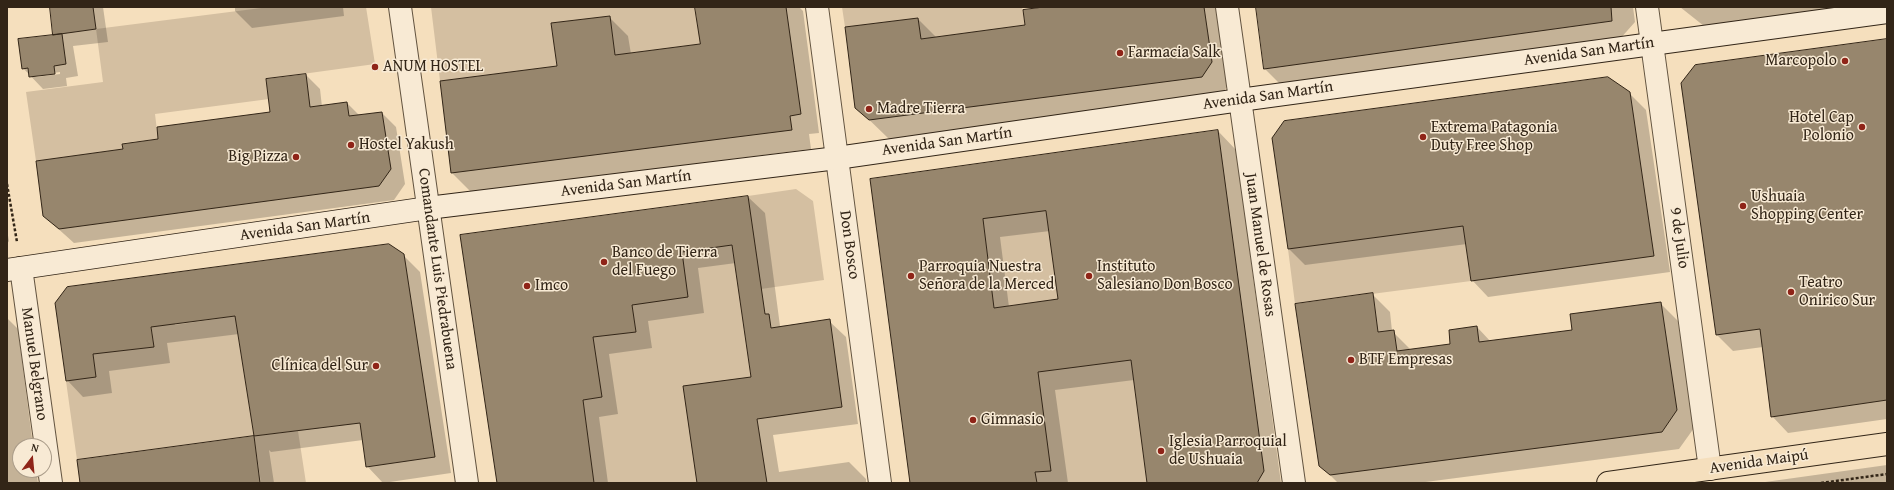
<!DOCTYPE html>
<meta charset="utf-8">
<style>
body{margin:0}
#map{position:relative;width:1894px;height:490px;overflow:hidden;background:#f5dfbd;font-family:"Gentium Book Plus",serif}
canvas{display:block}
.frame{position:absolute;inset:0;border:8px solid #322517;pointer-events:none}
.north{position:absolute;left:12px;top:438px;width:40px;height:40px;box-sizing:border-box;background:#f8ead4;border:1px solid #a99b88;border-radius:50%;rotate:16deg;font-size:11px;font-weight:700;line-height:16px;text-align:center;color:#322517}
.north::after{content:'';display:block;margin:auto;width:14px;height:18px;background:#8f2418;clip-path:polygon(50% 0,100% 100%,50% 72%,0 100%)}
</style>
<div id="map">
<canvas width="1894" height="490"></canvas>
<div class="frame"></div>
<div class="north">N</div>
</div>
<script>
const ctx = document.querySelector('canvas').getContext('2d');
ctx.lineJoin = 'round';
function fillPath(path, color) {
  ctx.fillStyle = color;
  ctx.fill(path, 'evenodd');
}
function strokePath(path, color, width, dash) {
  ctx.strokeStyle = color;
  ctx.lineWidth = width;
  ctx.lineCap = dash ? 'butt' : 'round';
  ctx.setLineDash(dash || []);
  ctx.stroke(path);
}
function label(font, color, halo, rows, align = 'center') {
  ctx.font = font + ' "Gentium Book Plus",serif';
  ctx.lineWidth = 3;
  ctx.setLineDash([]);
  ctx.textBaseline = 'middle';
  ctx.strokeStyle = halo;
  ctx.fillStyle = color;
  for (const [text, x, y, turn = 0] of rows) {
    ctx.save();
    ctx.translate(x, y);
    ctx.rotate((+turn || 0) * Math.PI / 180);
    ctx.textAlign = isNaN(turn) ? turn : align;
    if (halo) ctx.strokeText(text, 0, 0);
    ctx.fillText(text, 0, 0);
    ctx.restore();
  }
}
const green = new Path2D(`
 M269,7H366L375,64L266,79L269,99L155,114L158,139L122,143L123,149L36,161L26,92L103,82L96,29Z
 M431,7H695L700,44L615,55L610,16L551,23L557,66L440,81Z
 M842,7H1022L1025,25L921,39L918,18L845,27Z
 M796,189L813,201L824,280L761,289L748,196Z
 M1046,211L1062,328L1029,303L994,308L983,219Z
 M1463,226L1471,281L1295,304L1288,249Z
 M732,244L751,377L697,483H594L583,400L602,397L593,337L636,331L632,305L682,252Z
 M168,275L175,325L235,316L254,436L298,431L306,483H261L254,436L77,460L66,381L96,377L91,338L110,352L154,347L145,277Z
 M1131,360L1147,483H1037L1035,472L1050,471L1036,362L1067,368Z`);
const shadow = new Path2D(`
 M51,7H103L108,42L73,46L78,76L66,78L67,86L43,89L23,68L55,36ZM60,72V74L36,77L34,76Z
 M235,7H343L344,16L252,28L235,11Z
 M696,7H799L803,11L819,133L809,134L811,149L471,192L452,173L609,17L628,36L631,54L701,45Z
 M1051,7H1220L1230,82L1221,96L889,139L856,107L918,19L937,38L1026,26Z
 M1257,7H1633L1635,22L1619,40L1282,86L1264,68Z
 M1680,7H1847L1704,26Z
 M1887,40V419L1788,433L1772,416L1763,347L1733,351L1716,334Z
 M306,75L320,89L322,107L347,103L360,116L382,113L396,127L405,184L394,200L74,243L44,216L124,150L271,113Z
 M1629,93L1646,110L1670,272L1488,297L1472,280L1467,244L1305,265L1289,249Z
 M1218,131L1236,150L1281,483H1148L1134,380L1055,390L1068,483H911L871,180ZM1050,231L1059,300L1009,307L1000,237Z
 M748,197L765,213L780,326L829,321L846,337L858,424L773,435L779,472L849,462L866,479V483H698L752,378L736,263L698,268L704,313L648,321L652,348L609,354L618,414L599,417L608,483H498L461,236Z
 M7,230L9,241L7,244Z
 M403,255L420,272L451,473L383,483L367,466L363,440L271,452L269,450L274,483H81L78,461L255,437L239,334L167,343L170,363L109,371L112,393L83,397L67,380L56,303Z
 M1372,294L1390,312L1392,331L1411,350L1452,345L1477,327L1491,342L1573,331L1660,303L1678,321L1694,428L1679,449L1418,483H1338L1320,465Z
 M7,318L18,329L33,446H20V470H36L38,483H7Z
 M1887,465V483H1758Z`);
const building = new Path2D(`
 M50,7H93L96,29L53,35Z
 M695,7H786L801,114L790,116L792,130L451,173L440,81L557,66L551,23L610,16L615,55L700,44Z
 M1044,7H1204L1212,62L1202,77L869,120L855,108L845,27L918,18L921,39L1025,25L1023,10Z
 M1256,7H1611L1612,21L1264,69Z
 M62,34L66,64L54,66L55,74L29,77L28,68L22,69L18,39Z
 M1887,39V400L1771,417L1760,329L1716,335L1681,83L1695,65Z
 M306,74L310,107L347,102L349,116L382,112L391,169L379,186L59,229L43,216L36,161L123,149L122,144L158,139L157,127L270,112L266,79Z
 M1608,77L1630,92L1654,256L1471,281L1463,226L1288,249L1272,138L1284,121Z
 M1218,130L1264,471L1257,483H1147L1131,360L1038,372L1051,471L1035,472L1037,483H910L870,179ZM1046,211L1058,299L994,308L983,219Z
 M748,196L765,314H769L771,328L830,319L842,407L757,419L767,483H697L683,386L751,377L732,245L682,252L688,297L632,305L636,332L593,337L602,397L583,400L594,483H497L460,235Z
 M389,244L404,254L435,457L366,467L360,423L254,436L235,316L151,327L154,347L93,354L96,377L66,381L55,303L67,287Z
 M1373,293L1378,332L1394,330L1397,351L1450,344L1449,330L1477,326L1479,342L1572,330L1570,314L1661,302L1677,410L1662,432L1330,475L1319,466L1295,304Z
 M254,436L260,483H80L77,460Z`);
const path = new Path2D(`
 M7,184L17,242
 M1821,483L1887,474`);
const minor = new Path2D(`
 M400,7L467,483
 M817,7L880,483
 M1227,7L1294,483
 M1647,7L1710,469
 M21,268L51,483`);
const secondary = new Path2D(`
 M7,270L428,208L837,158L1240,100L1887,12`);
const primary = new Path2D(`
 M1608,483L1887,444`);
const markers = [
 [1120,53,4,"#8f2418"],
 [1845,61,4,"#8f2418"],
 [375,67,4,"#8f2418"],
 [869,109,4,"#8f2418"],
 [1862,127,4,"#8f2418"],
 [1423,137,4,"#8f2418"],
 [351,145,4,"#8f2418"],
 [296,157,4,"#8f2418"],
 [1743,206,4,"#8f2418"],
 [604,262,4,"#8f2418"],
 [911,276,4,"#8f2418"],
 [1089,276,4,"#8f2418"],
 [527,286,4,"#8f2418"],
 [1791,292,4,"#8f2418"],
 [1351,360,4,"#8f2418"],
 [376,366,4,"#8f2418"],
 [973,420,4,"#8f2418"],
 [1161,451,4,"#8f2418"]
];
const streetNames = [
 ["Avenida San Martín",1589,52,-8],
 ["Avenida San Martín",1268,96,-8],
 ["Avenida San Martín",947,142,-8],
 ["Avenida San Martín",626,184,-7],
 ["Avenida San Martín",305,227,-8],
 ["9 de Julio",1679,238,82],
 ["Don Bosco",849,245,82],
 ["Juan Manuel de Rosas",1260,245,82],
 ["Comandante Luis Piedrabuena",437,269,82],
 ["Manuel Belgrano",34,364,82],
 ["Avenida Maipú",1759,462,-8]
];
const poiNames = [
 ["Farmacia Salk",1128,53],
 ["Marcopolo",1837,61,"right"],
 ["ANUM HOSTEL",383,67],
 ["Madre Tierra",877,109],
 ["Hotel Cap",1854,118,"right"],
 ["Polonio",1854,136,"right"],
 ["Extrema Patagonia",1431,128],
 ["Duty Free Shop",1431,146],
 ["Hostel Yakush",359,145],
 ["Big Pizza",288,157,"right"],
 ["Ushuaia",1751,197],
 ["Shopping Center",1751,215],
 ["Banco de Tierra",612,253],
 ["del Fuego",612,271],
 ["Parroquia Nuestra",919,267],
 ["Señora de la Merced",919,285],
 ["Instituto",1097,267],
 ["Salesiano Don Bosco",1097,285],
 ["Teatro",1799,283],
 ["Onirico Sur",1799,301],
 ["Imco",535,286],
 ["BTF Empresas",1359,360],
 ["Clínica del Sur",368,366,"right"],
 ["Gimnasio",981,420],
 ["Iglesia Parroquial",1169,442],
 ["de Ushuaia",1169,460]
];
fillPath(green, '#d4bfa1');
fillPath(shadow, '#0003');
fillPath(building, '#97866d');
strokePath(building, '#322517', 1);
strokePath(minor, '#635440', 24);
strokePath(secondary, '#322517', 24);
strokePath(primary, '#322517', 24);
strokePath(path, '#322517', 2.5, [3, 2]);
strokePath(minor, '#f8ead4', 22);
strokePath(secondary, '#f8ead4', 22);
strokePath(primary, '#f5dfbd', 22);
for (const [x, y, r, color] of markers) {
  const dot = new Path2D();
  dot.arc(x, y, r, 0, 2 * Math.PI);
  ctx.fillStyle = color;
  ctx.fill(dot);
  strokePath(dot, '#f8ead4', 1.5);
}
label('16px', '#322517', '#f8ead4', streetNames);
label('16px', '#322517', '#f8ead4', poiNames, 'left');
</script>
